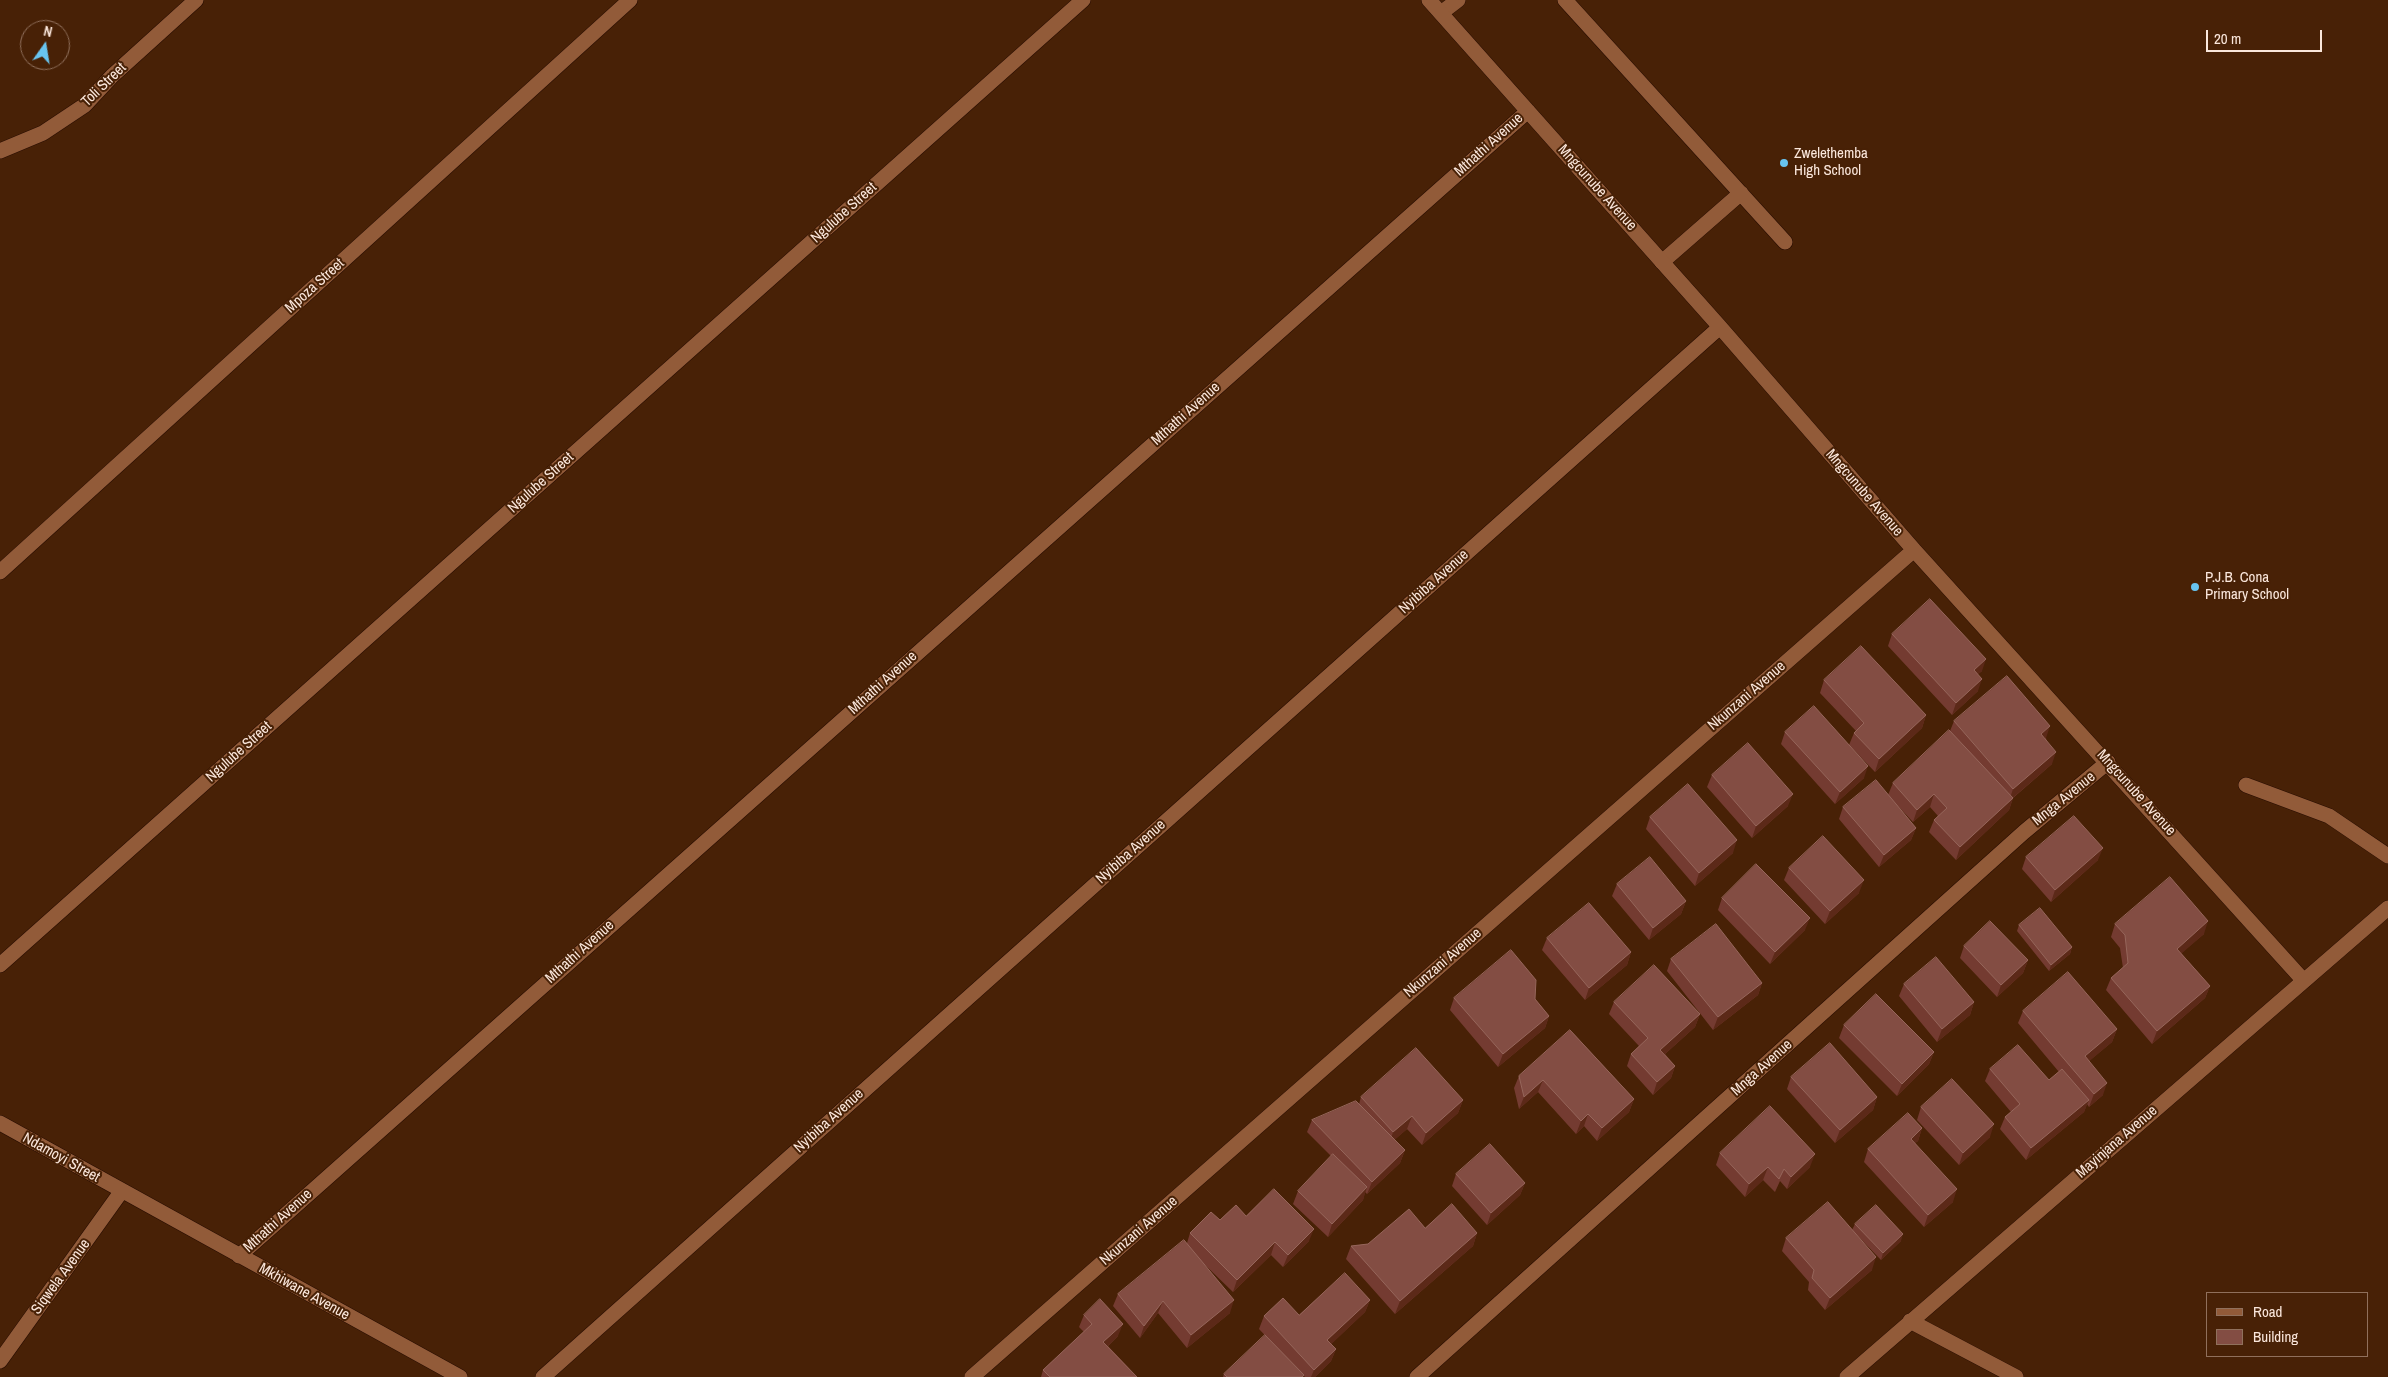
<!DOCTYPE html>
<style>
body{margin:0}
#map{position:relative;width:2388px;height:1377px;overflow:hidden;background:#482106;font-family:"Archivo Narrow",sans-serif}
canvas{display:block}
.legend{position:absolute;left:2206px;top:1292px;width:162px;height:65px;box-sizing:border-box;background:#482106;border:1px solid #90705c;margin:0;padding:6px 9px;list-style:none;font-size:15px;color:#fbe7dc}
.legend li{display:flex;align-items:center;gap:10px;height:25px}
.legend b{width:25px;border:1px solid #90705c}
.north{position:absolute;left:20px;top:20px;width:50px;height:50px;box-sizing:border-box;background:#482106;border:1px solid #90705c;border-radius:50%;rotate:13deg;font-size:14px;font-weight:700;line-height:20px;text-align:center;color:#fbe7dc}
.north::after{content:'';display:block;margin:auto;width:18px;height:22px;background:#68c4f0;clip-path:polygon(50% 0,100% 100%,50% 72%,0 100%)}
.scale{position:absolute;left:2206px;top:30px;width:116px;height:22px;box-sizing:border-box;border:2px solid #fbe7dc;border-top:0;padding-left:6px;font-size:15px;line-height:18px;white-space:nowrap;color:#fbe7dc;-webkit-text-stroke:4px #482106;paint-order:stroke}
</style>
<div id="map">
<canvas width="2388" height="1377"></canvas>
<ul class="legend">
<li><b style="height:6px;background:#925b39"></b>Road</li>
<li><b style="height:14px;background:#834d43"></b>Building</li>
</ul>
<div class="north">N</div>
<div class="scale">20 m</div>
</div>
<script>
const ctx = document.querySelector('canvas').getContext('2d');
ctx.lineJoin = 'round';
function strokePath(path, color, width, dash) {
  ctx.strokeStyle = color;
  ctx.lineWidth = width;
  ctx.lineCap = dash ? 'butt' : 'round';
  ctx.setLineDash(dash || []);
  ctx.stroke(path);
}
function fillPath(path, color) {
  ctx.fillStyle = color;
  ctx.fill(path, 'evenodd');
}
function label(font, color, halo, rows, align = 'center') {
  ctx.font = font + ' "Archivo Narrow",sans-serif';
  ctx.lineWidth = 4;
  ctx.setLineDash([]);
  ctx.textBaseline = 'middle';
  ctx.strokeStyle = halo;
  ctx.fillStyle = color;
  for (const [text, x, y, turn = 0] of rows) {
    ctx.save();
    ctx.translate(x, y);
    ctx.rotate((+turn || 0) * Math.PI / 180);
    ctx.textAlign = isNaN(turn) ? turn : align;
    if (halo) ctx.strokeText(text, 0, 0);
    ctx.fillText(text, 0, 0);
    ctx.restore();
  }
}
const lane = new Path2D(`
 M1565,0L1785,242
 M1441,13L1458,0
 M1662,262L1741,193
 M2246,785L2329,816L2388,856`);
const street = new Path2D(`
 M1429,0L1720,327L1914,550L2304,981
 M0,151L43,133L85,105L112,76L196,0
 M0,572L630,0
 M0,965L1083,0
 M0,1123L460,1377
 M239,1256L1528,111
 M1910,1321L2016,1377
 M0,1361L121,1192
 M543,1377L1720,327
 M972,1377L1914,550
 M1417,1377L2024,832L2108,762
 M1847,1377L2388,908`);
const wall = new Path2D(`
 M1892,634L1982,671L1978,674V691L1952,715L1888,646Z
 M1824,680L1926,715L1922,728L1875,772L1850,746L1864,778L1835,804L1781,744L1785,732L1849,745L1854,733L1856,731L1820,693Z
 M1954,721L2046,738L2052,764L2013,798L2009,810L1956,860L1929,832L1934,820L1938,816L1930,807L1913,822L1896,804L1916,828L1911,840L1879,867L1839,819L1843,807L1888,795L1893,783L1950,731Z
 M1712,775L1788,806L1752,838L1707,787Z
 M1650,817L1733,853L1695,886L1646,829Z
 M2026,857L2098,860L2051,902L2022,869Z
 M1789,868L1859,893L1825,924L1784,880Z
 M1617,884L1686,901L1681,914L1649,940L1612,896Z
 M1722,898L1805,930L1770,964L1718,910Z
 M2115,924L2204,934L2181,953L2210,986L2205,998L2152,1044L2106,990L2111,978L2123,968L2120,948L2111,937Z
 M2019,925L2072,947L2070,954L2049,971L2017,931Z
 M1547,938L1631,952L1627,965L1585,1000L1542,950Z
 M1964,946L2028,960L2023,973L1997,997L1960,958Z
 M1671,959L1762,983L1758,995L1713,1030L1667,971Z
 M1904,984L1974,1002L1970,1015L1937,1042L1899,996Z
 M1454,998L1535,999L1549,1016L1545,1028L1498,1067L1450,1010Z
 M1614,1002L1700,1014L1695,1027L1665,1054L1675,1066L1671,1078L1653,1095L1627,1066L1631,1054L1639,1046L1609,1014Z
 M2023,1011L2117,1029L2112,1042L2089,1061L2103,1095L2089,1107L2087,1104L2084,1112L2026,1160L2000,1129L2005,1117L2011,1112L1985,1081L1990,1069L2049,1080L2059,1072L2018,1023Z
 M1844,1025L1934,1052L1929,1064L1897,1096L1839,1038Z
 M1570,1030L1634,1099L1629,1112L1597,1141L1584,1126L1576,1134L1538,1092L1519,1109L1514,1088L1519,1076Z
 M1791,1077L1877,1097L1873,1110L1835,1143L1787,1089Z
 M1361,1097L1463,1100L1458,1113L1422,1145L1407,1129L1394,1140L1405,1150L1400,1163L1367,1194L1365,1192L1363,1200L1328,1237L1293,1204L1298,1191L1331,1156L1307,1132L1312,1120L1359,1104Z
 M1921,1107L1990,1137L1959,1165L1917,1120Z
 M1922,1128L1918,1141L1915,1143L1953,1202L1924,1227L1864,1162L1868,1149Z
 M1720,1153L1810,1167L1787,1189L1780,1181L1775,1192L1763,1180L1745,1197L1716,1165Z
 M1456,1174L1525,1183L1520,1195L1487,1225L1452,1186Z
 M1246,1216L1309,1241L1283,1267L1271,1255L1233,1292L1204,1264L1230,1313L1187,1348L1158,1313L1140,1338L1113,1306L1118,1294L1187,1243L1190,1233L1220,1220Z
 M1855,1224L1901,1241L1881,1260L1852,1230Z
 M1425,1228L1477,1233L1473,1246L1395,1314L1346,1259L1351,1246L1368,1244Z
 M1786,1238L1872,1270L1825,1310L1808,1290L1809,1282L1782,1251Z
 M1370,1300L1365,1312L1331,1344L1336,1349L1331,1361L1315,1377H1305L1304,1376L1303,1377H1223L1224,1374L1278,1349L1259,1329L1264,1316L1299,1315Z
 M1084,1315L1118,1336L1108,1346L1137,1377H1041L1043,1370L1084,1332L1079,1327Z`);
const shadedWall = new Path2D(`
 M1986,659L1982,671L1970,682L1974,670Z
 M1982,679L1978,691L1952,715L1956,703Z
 M1926,715L1922,728L1875,772L1879,759Z
 M2050,726L2046,738L2037,746L2041,734Z
 M2056,752L2052,764L2009,801L2013,789Z
 M1868,766L1864,778L1835,804L1840,792Z
 M1793,794L1788,806L1752,838L1756,826Z
 M1934,794L1930,807L1913,822L1917,810Z
 M2013,798L2009,810L1956,860L1960,847Z
 M1916,828L1911,840L1879,867L1884,855Z
 M1737,840L1733,853L1695,886L1699,873Z
 M2103,848L2098,860L2051,902L2055,890Z
 M1864,880L1859,893L1825,924L1830,911Z
 M1686,901L1681,914L1649,940L1653,928Z
 M1810,918L1805,930L1770,964L1775,952Z
 M2208,921L2204,934L2173,961L2177,949Z
 M2072,947L2070,954L2049,971L2051,965Z
 M1631,952L1627,965L1585,1000L1589,988Z
 M2028,960L2023,973L1997,997L2001,985Z
 M1762,983L1758,995L1713,1030L1718,1017Z
 M2210,986L2205,998L2152,1044L2157,1031Z
 M1974,1002L1970,1015L1937,1042L1942,1029Z
 M1700,1014L1695,1027L1656,1062L1660,1050Z
 M1549,1016L1545,1028L1498,1067L1503,1054Z
 M2117,1029L2112,1042L2080,1069L2085,1056Z
 M1934,1052L1929,1064L1897,1096L1902,1084Z
 M1675,1066L1671,1078L1653,1095L1657,1082Z
 M1543,1080L1538,1092L1519,1109L1524,1097Z
 M2107,1083L2103,1095L2089,1107L2094,1094Z
 M1877,1097L1873,1110L1835,1143L1840,1130Z
 M1634,1099L1629,1112L1597,1141L1602,1128Z
 M1463,1100L1458,1113L1422,1145L1426,1133Z
 M2089,1100L2084,1112L2026,1160L2031,1148Z
 M1588,1114L1584,1126L1576,1134L1581,1121Z
 M1412,1116L1407,1129L1389,1145L1393,1132Z
 M1994,1124L1990,1137L1959,1165L1963,1153Z
 M1922,1128L1918,1141L1906,1151L1911,1139Z
 M1405,1150L1400,1163L1367,1194L1372,1182Z
 M1815,1154L1810,1167L1787,1189L1791,1177Z
 M1768,1167L1763,1180L1745,1197L1749,1184Z
 M1525,1183L1520,1195L1487,1225L1491,1213Z
 M1367,1187L1363,1200L1328,1237L1332,1224Z
 M1957,1189L1953,1202L1924,1227L1928,1215Z
 M1314,1229L1309,1241L1283,1267L1288,1255Z
 M1477,1233L1473,1246L1395,1314L1400,1301Z
 M1903,1234L1901,1241L1881,1260L1883,1253Z
 M1275,1242L1271,1255L1233,1292L1237,1280Z
 M1876,1257L1872,1270L1825,1310L1830,1298Z
 M1234,1300L1230,1313L1187,1348L1191,1335Z
 M1370,1300L1365,1312L1323,1352L1327,1340Z
 M1163,1301L1158,1313L1140,1338L1144,1326Z
 M1123,1324L1118,1336L1099,1354L1103,1342Z
 M1336,1349L1331,1361L1315,1377H1311L1314,1370Z`);
const building = new Path2D(`
 M1930,599L1986,659L1974,670L1982,679L1956,703L1892,634Z
 M1861,646L1926,715L1879,759L1854,733L1864,723L1824,680Z
 M2007,676L2050,726L2041,734L2056,752L2013,789L1954,721Z
 M1814,706L1868,766L1840,792L1785,732Z
 M1949,730L2013,798L1960,847L1934,820L1947,808L1934,794L1917,810L1893,783Z
 M1748,743L1793,794L1756,826L1712,775Z
 M1876,780L1916,828L1884,855L1843,807Z
 M1688,784L1737,840L1699,873L1650,817Z
 M2074,816L2103,848L2055,890L2026,857Z
 M1823,836L1864,880L1830,911L1789,868Z
 M1650,857L1686,901L1653,928L1617,884Z
 M1756,864L1810,918L1775,952L1722,898Z
 M2170,877L2208,921L2177,949L2210,986L2157,1031L2111,978L2128,963L2125,935L2115,924Z
 M1589,903L1631,952L1589,988L1547,938Z
 M2040,908L2072,947L2051,965L2019,925Z
 M1990,921L2028,960L2001,985L1964,946Z
 M1716,924L1762,983L1718,1017L1671,959Z
 M1511,950L1536,980L1535,999L1549,1016L1503,1054L1454,998Z
 M1936,957L1974,1002L1942,1029L1904,984Z
 M1654,965L1700,1014L1660,1050L1675,1066L1657,1082L1631,1054L1648,1038L1614,1002Z
 M2068,972L2117,1029L2085,1056L2107,1083L2094,1094L2023,1011Z
 M1876,994L1934,1052L1902,1084L1844,1025Z
 M1570,1030L1634,1099L1602,1128L1588,1114L1581,1121L1543,1080L1524,1097L1519,1076Z
 M1830,1043L1877,1097L1840,1130L1791,1077Z
 M2018,1045L2049,1080L2062,1069L2089,1100L2031,1148L2005,1117L2020,1104L1990,1069Z
 M1416,1048L1463,1100L1426,1133L1412,1116L1393,1132L1361,1097Z
 M1952,1079L1994,1124L1963,1153L1921,1107Z
 M1356,1101L1405,1150L1372,1182L1312,1120Z
 M1770,1106L1815,1154L1791,1177L1784,1169L1779,1179L1768,1167L1749,1184L1720,1153Z
 M1908,1113L1922,1128L1911,1139L1957,1189L1928,1215L1868,1149Z
 M1490,1144L1525,1183L1491,1213L1456,1174Z
 M1333,1154L1367,1187L1332,1224L1298,1191Z
 M1274,1189L1314,1229L1288,1255L1275,1242L1237,1280L1190,1233L1211,1212L1220,1220L1236,1205L1246,1216Z
 M1828,1202L1876,1257L1830,1298L1812,1278L1814,1270L1786,1238Z
 M1452,1204L1477,1233L1400,1301L1351,1246L1368,1244L1409,1209L1425,1228Z
 M1876,1205L1903,1234L1883,1253L1855,1224Z
 M1184,1240L1234,1300L1191,1335L1163,1301L1144,1326L1118,1294Z
 M1345,1273L1370,1300L1327,1340L1336,1349L1314,1370L1264,1316L1283,1298L1299,1315Z
 M1100,1299L1123,1324L1103,1342L1137,1377H1050L1043,1370L1092,1324L1084,1315Z
 M1265,1335L1304,1375L1302,1377H1227L1224,1374Z`);
const markers = [
 [1784,163,5,"#68c4f0"],
 [2195,587,5,"#68c4f0"]
];
const streetNames = [
 ["Toli Street",104,85,-44],
 ["Mthathi Avenue",1489,145,-42],
 ["Mngcunube Avenue",1597,188,48],
 ["Ngulube Street",844,213,-42],
 ["Mpoza Street",315,286,-42],
 ["Mthathi Avenue",1186,414,-42],
 ["Ngulube Street",541,483,-42],
 ["Mngcunube Avenue",1864,493,49],
 ["Nyibiba Avenue",1434,582,-42],
 ["Mthathi Avenue",883,683,-42],
 ["Nkunzani Avenue",1747,696,-41],
 ["Ngulube Street",239,752,-42],
 ["Mngcunube Avenue",2136,793,48],
 ["Mnga Avenue",2064,799,-39],
 ["Nyibiba Avenue",1131,852,-42],
 ["Mthathi Avenue",580,952,-42],
 ["Nkunzani Avenue",1443,963,-41],
 ["Mnga Avenue",1762,1068,-42],
 ["Nyibiba Avenue",829,1121,-42],
 ["Mayinjana Avenue",2117,1142,-41],
 ["Ndamoyi Street",61,1158,29],
 ["Mthathi Avenue",278,1221,-42],
 ["Nkunzani Avenue",1139,1231,-41],
 ["Siqwela Avenue",61,1277,-54],
 ["Mkhiwane Avenue",304,1292,29]
];
const poiNames = [
 ["Zwelethemba",1794,154],
 ["High School",1794,171],
 ["P.J.B. Cona",2205,578],
 ["Primary School",2205,595]
];
strokePath(lane, '#280d00', 16);
strokePath(street, '#280d00', 16);
strokePath(lane, '#925b39', 15);
strokePath(street, '#925b39', 15);
fillPath(wall, '#743b31');
fillPath(shadedWall, '#5c2918');
fillPath(building, '#834d43');
strokePath(building, '#96665b', 1);
for (const [x, y, r, color] of markers) {
  const dot = new Path2D();
  dot.arc(x, y, r, 0, 2 * Math.PI);
  ctx.fillStyle = color;
  ctx.fill(dot);
  strokePath(dot, '#482106', 2);
}
label('15px', '#fbe7dc', '#482106', streetNames);
label('15px', '#fbe7dc', '#482106', poiNames, 'left');
</script>
